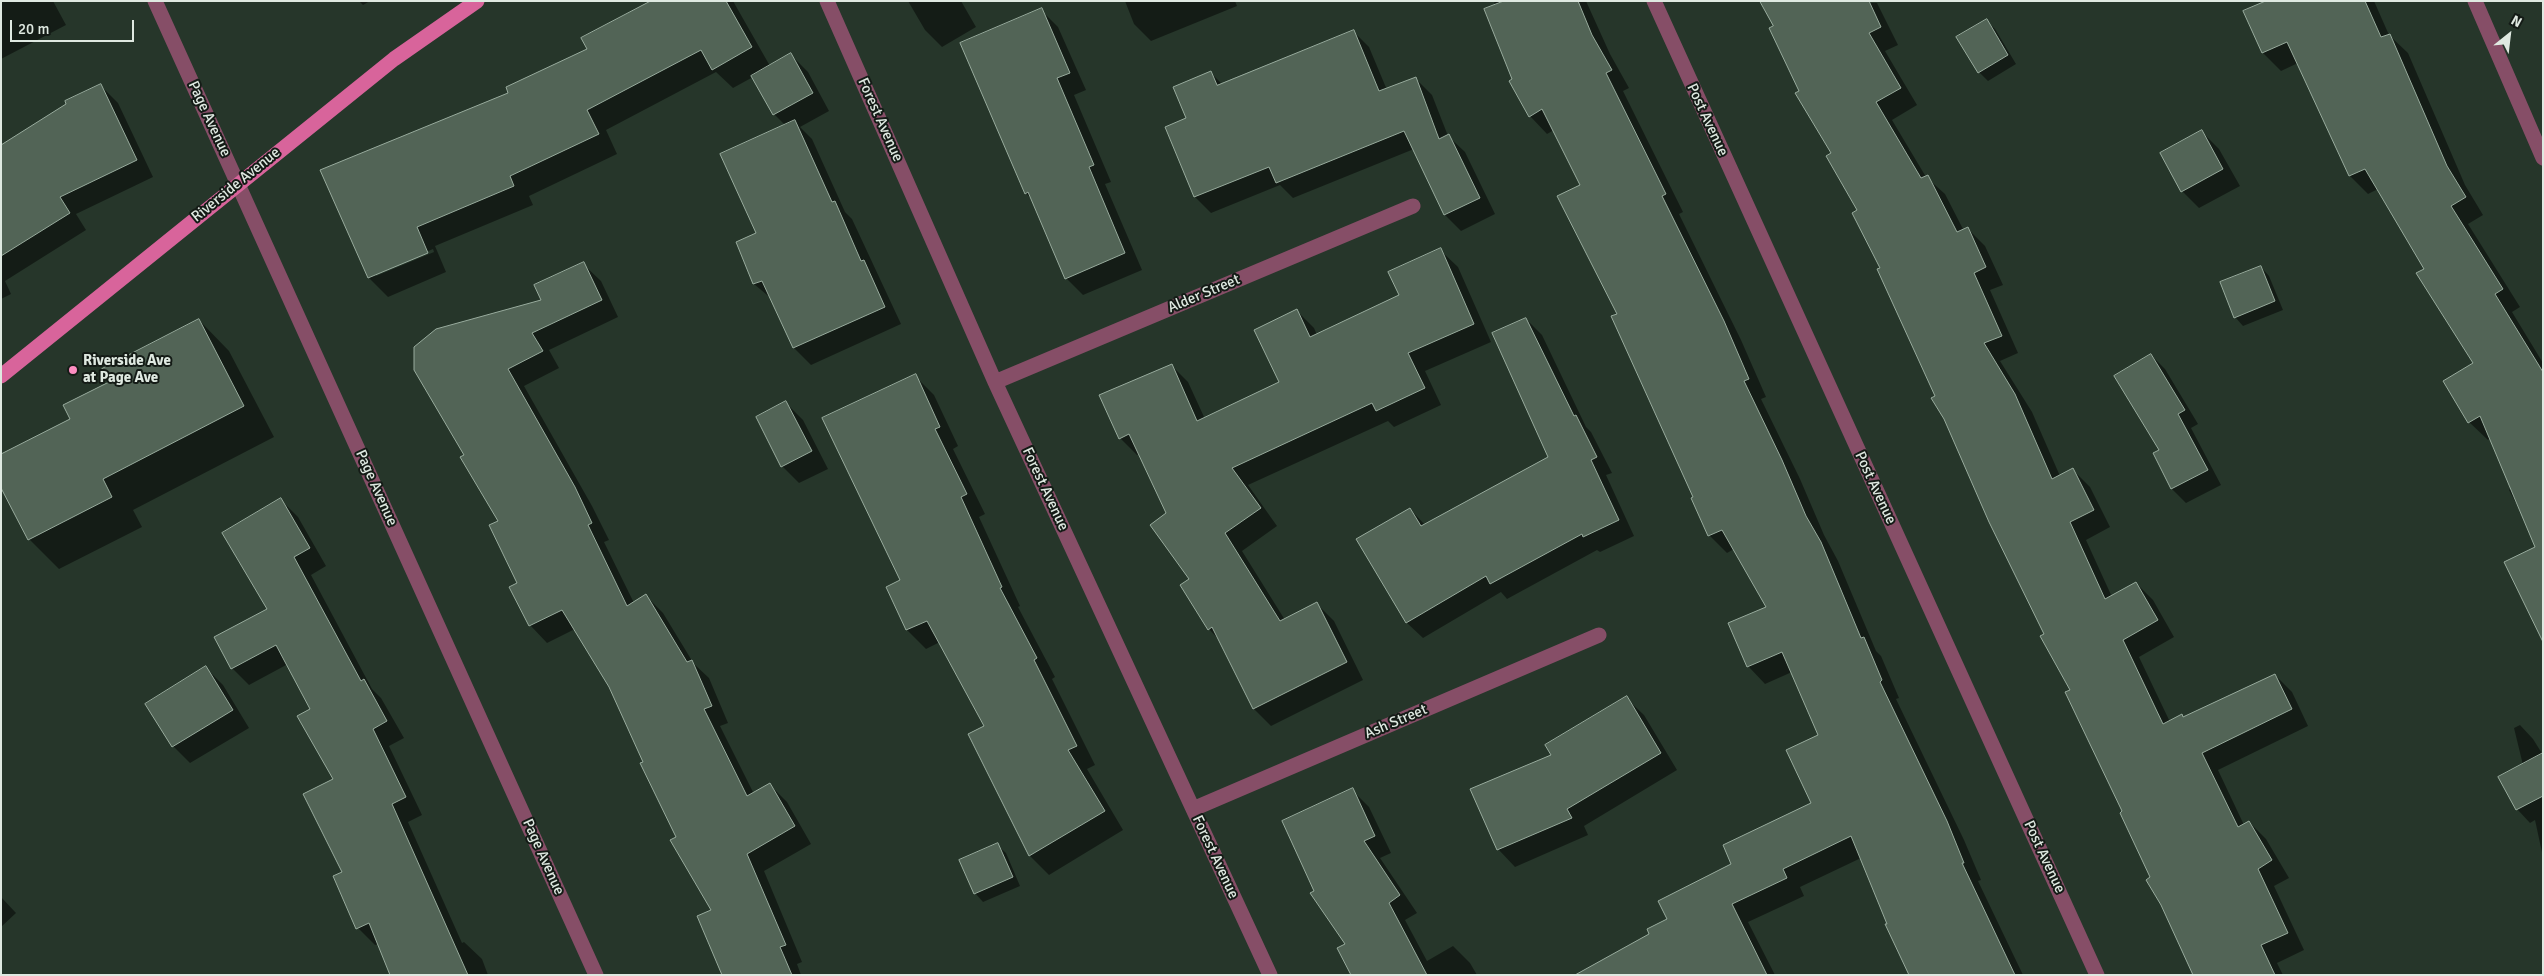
<!DOCTYPE html>
<style>
body{margin:0}
#map{position:relative;width:2544px;height:976px;overflow:hidden;background:#26362a;font-family:Signika,sans-serif}
canvas{display:block}
.frame{position:absolute;inset:0;border:2px solid #dfe9e1;pointer-events:none}
.north{position:absolute;left:2484px;top:10px;width:50px;height:50px;-webkit-text-stroke:4px #141b16;paint-order:stroke;rotate:29deg;font-size:14px;font-weight:700;line-height:20px;text-align:center;color:#dfe9e1}
.north::after{content:'';display:block;margin:auto;width:18px;height:22px;background:#dfe9e1;clip-path:polygon(50% 0,100% 100%,50% 72%,0 100%)}
.scale{position:absolute;left:10px;top:20px;width:124px;height:22px;box-sizing:border-box;border:2px solid #dfe9e1;border-top:0;padding-left:6px;font-size:15px;line-height:18px;white-space:nowrap;color:#dfe9e1;-webkit-text-stroke:4px #141b16;paint-order:stroke}
</style>
<div id="map">
<canvas width="2544" height="976"></canvas>
<div class="frame"></div>
<div class="north">N</div>
<div class="scale">20 m</div>
</div>
<script>
const ctx = document.querySelector('canvas').getContext('2d');
ctx.lineJoin = 'round';
function fillPath(path, color) {
  ctx.fillStyle = color;
  ctx.fill(path, 'evenodd');
}
function strokePath(path, color, width, dash) {
  ctx.strokeStyle = color;
  ctx.lineWidth = width;
  ctx.lineCap = dash ? 'butt' : 'round';
  ctx.setLineDash(dash || []);
  ctx.stroke(path);
}
function label(font, color, halo, rows, align = 'center') {
  ctx.font = font + ' Signika,sans-serif';
  ctx.lineWidth = 4;
  ctx.setLineDash([]);
  ctx.textBaseline = 'middle';
  ctx.strokeStyle = halo;
  ctx.fillStyle = color;
  for (const [text, x, y, turn = 0] of rows) {
    ctx.save();
    ctx.translate(x, y);
    ctx.rotate((+turn || 0) * Math.PI / 180);
    ctx.textAlign = isNaN(turn) ? turn : align;
    if (halo) ctx.strokeText(text, 0, 0);
    ctx.fillText(text, 0, 0);
    ctx.restore();
  }
}
const shadow = new Path2D(`
 M1,1H53L66,25L1,59Z
 M359,1H370L363,5Z
 M651,1H733L770,66L791,55L808,72L829,111L800,127L812,139L845,212L852,219L901,324L811,365L794,348L773,300L754,284L737,242L757,234L786,126L774,114L753,77L733,88L716,72L606,130L617,154L529,196L533,205L435,246L446,272L388,297L369,278L322,171L510,93L589,50ZM433,249L434,252L376,276V274Z
 M908,1H961L976,27L942,47L925,30Z
 M1125,1H1235L1237,6L1151,41L1134,24Z
 M1494,1H1586L1610,54L1629,88L1623,91L1683,212L1679,214L1741,340L1766,397L1761,399L1800,479L1824,535L1838,561L1876,651L1881,656L1899,698L1896,699L1964,840L1981,880L1978,881L2023,975H1911L1861,858L1800,887L1804,896L1748,922L1775,975H1578L1651,934L1733,865L1813,804L1819,736L1792,672L1765,684L1748,666L1767,608L1734,549L1727,553L1709,535L1618,314L1582,185L1554,130L1547,134L1530,116L1514,80Z
 M1761,1L1877,3L1898,45L1885,51L1917,105L1892,120L1926,177L1945,194L1964,231L1968,229L1985,246L2003,285L1990,290L2018,353L2000,361L2032,412L2060,476L2073,470L2090,487L2110,527L2086,540L2112,597L2136,583L2153,600L2174,637L2139,657L2170,722L2184,718L2275,675L2292,692L2308,726L2218,770L2244,825L2249,822L2266,839L2289,878L2274,886L2304,950L2277,963L2283,975H2193L2072,690L1936,396L1859,211L1801,91L1774,26Z
 M2269,1H2374L2389,35L2408,53L2465,185L2483,215L2468,224L2520,307L2512,312L2543,363V617L2539,546L2509,490L2511,488L2490,438L2488,440L2469,422L2474,364L2425,269L2378,189L2368,194L2350,176L2298,63L2281,71L2263,53L2245,12Z
 M1041,10L1058,27L1086,90L1074,95L1111,182L1105,184L1142,270L1083,295L1066,278L1033,201L1026,193Z
 M1986,20L1995,29L2016,64L1988,81L1979,72Z
 M1353,31L1369,47L1387,90L1416,79L1432,95L1448,136L1465,152L1495,214L1461,231L1445,215L1414,149L1293,198L1280,185L1211,213L1195,197L1167,128L1188,119L1211,73L1222,84Z
 M101,86L118,103L153,177L76,214L86,230L5,281L11,294L1,299V146Z
 M2202,132L2219,149L2240,186L2199,208L2182,191Z
 M1440,250L1458,267L1491,342L1425,371L1441,405L1394,427L1388,421L1248,485L1277,526L1242,551L1285,620L1317,604L1334,621L1363,680L1271,726L1254,709L1219,640L1209,629L1168,514L1139,454L1137,455L1120,438L1171,365L1188,382L1205,419L1280,383L1297,311L1314,328L1317,335L1400,296Z
 M583,264L601,281L618,317L549,350L559,368L524,386L592,506L609,540L604,542L634,603L646,596L663,613L694,664L709,678L728,723L720,726L754,794L770,785L787,802L811,844L764,871L802,962L797,964L801,975H723L713,910L610,686L575,629L547,643L530,625L500,522L466,455L415,370L543,301Z
 M2261,267L2269,276L2283,310L2243,326L2235,317Z
 M1526,319L1542,335L1586,427L1591,432L1612,473L1606,475L1634,536L1600,552L1597,550L1507,599L1501,592L1423,638L1407,623L1358,539L1410,509L1425,525L1550,458Z
 M199,320L229,351L274,437L133,510L142,527L59,569L29,539L71,419L111,382Z
 M2151,355L2165,369L2198,424L2191,428L2221,485L2186,503L2172,489L2154,454L2160,451Z
 M915,376L934,395L958,446L953,449L985,514L979,517L1020,606L1018,607L1055,677L1052,679L1095,765L1087,769L1123,830L1049,875L1030,856L970,735L985,727L940,642L926,649L907,630L888,588L902,581Z
 M786,403L803,420L828,469L799,483L782,466Z
 M281,500L298,517L326,566L311,575L372,689L381,698L404,738L389,746L422,815L408,822L462,943L464,942L482,959L488,975H392L379,944L375,945L358,928L344,873L334,779L312,710L288,664L249,685L232,668L269,610Z
 M206,668L223,685L249,728L190,763L173,746Z
 M1626,698L1644,715L1677,770L1584,826L1588,835L1515,867L1498,849L1552,755Z
 M2520,725L2533,739L2543,755V857L2535,820L2530,823L2517,809L2523,765L2514,728Z
 M1352,790L1369,807L1391,853L1380,858L1417,913L1405,920L1427,961L1453,946L1470,963L1477,975H1353L1347,944L1315,891Z
 M997,845L1006,853L1020,886L983,902L975,893Z
 M1,897L16,913L1,927Z`);
const building = new Path2D(`
 M651,1H726L752,47L712,70L701,50L587,110L599,134L510,176L514,186L417,227L428,253L368,278L320,170L508,93L506,87L587,49L581,38Z
 M1504,1H1578L1592,35L1612,70L1606,73L1666,194L1662,196L1724,321L1749,379L1744,381L1782,460L1806,516L1821,542L1861,638L1864,637L1882,680L1880,682L1947,821L1964,863H1962L2015,975H1909L1885,924H1887L1851,836L1783,869L1787,878L1732,904L1767,975H1575L1649,934L1647,929L1667,919L1658,901L1731,864L1723,845L1811,803L1786,750L1818,735L1782,652L1747,667L1728,623L1766,607L1722,530L1708,536L1691,498L1693,497L1611,316L1617,314L1557,196L1580,185L1542,109L1529,117L1509,81L1512,79L1484,9Z
 M1760,1H1869L1881,27L1869,33L1901,88L1876,102L1921,178L1928,175L1957,232L1968,227L1986,267L1974,273L2002,336L1984,343L2015,394L2052,479L2073,468L2094,510L2070,522L2105,599L2136,582L2158,620L2123,640L2163,724L2182,714L2183,717L2275,674L2292,709L2202,753L2238,827L2249,821L2272,860L2258,869L2288,933L2261,945L2275,975H2193L2161,905L2146,880L2150,877L2120,813L2122,811L2065,692L2070,690L2040,636L2044,634L1989,522L1944,419L1931,398L1935,396L1877,269L1880,268L1852,213L1857,210L1826,156L1831,153L1795,93L1799,91L1769,28L1773,26Z
 M2266,1H2365L2381,37L2390,34L2447,166L2466,197L2451,206L2503,289L2495,294L2543,372V642L2504,562L2535,547L2480,416L2468,423L2443,381L2473,363L2416,273L2424,269L2365,169L2349,176L2287,42L2262,53L2243,11Z
 M1042,8L1070,73L1057,78L1094,165L1089,167L1125,253L1065,279L1028,192L1025,194L960,43Z
 M1987,19L2008,55L1978,73L1956,37Z
 M1354,30L1379,91L1416,77L1439,139L1449,134L1480,198L1444,215L1404,131L1276,183L1269,167L1194,197L1165,127L1186,118L1173,87L1211,71L1217,85Z
 M791,53L813,93L773,115L751,76Z
 M101,84L137,160L60,197L70,213L1,256V145L66,104L65,101Z
 M795,120L832,202L835,201L861,261L864,260L885,307L793,348L762,281L753,284L736,242L756,233L720,154Z
 M2202,130L2223,169L2181,192L2160,153Z
 M1441,248L1474,324L1408,353L1425,388L1376,411L1372,403L1232,468L1261,508L1225,533L1280,621L1317,602L1347,662L1253,709L1212,627L1208,630L1180,585L1189,579L1150,525L1166,513L1129,434L1119,439L1099,395L1172,364L1197,421L1279,382L1254,330L1297,309L1310,337L1399,295L1388,272Z
 M584,262L602,300L532,333L543,351L508,369L575,487L592,523L588,525L627,606L646,594L687,662L692,660L712,706L704,709L747,796L770,783L795,826L747,854L786,945L780,947L792,975H722L697,916L711,910L670,840L676,837L640,763L643,762L609,687L562,610L529,626L509,587L517,583L489,525L498,521L460,457L464,455L414,370V347L436,329L541,300L534,285Z
 M2261,266L2275,301L2234,318L2220,282Z
 M1526,318L1574,416L1576,415L1597,457L1591,460L1619,520L1583,537L1582,534L1490,584L1486,576L1406,623L1356,539L1410,508L1421,526L1548,457L1492,333Z
 M199,319L244,406L103,479L112,497L28,540L1,488V454L70,419L63,405L109,382L102,369Z
 M2151,354L2185,410L2178,414L2208,470L2171,489L2153,453L2159,450L2114,376Z
 M916,374L940,427L935,429L967,494L961,497L1002,587L1000,588L1037,658L1034,660L1077,746L1068,750L1105,811L1029,856L968,734L984,726L927,621L906,630L886,587L900,580L822,418Z
 M786,401L812,451L781,467L756,417Z
 M281,498L310,548L294,557L361,681L364,679L387,721L373,729L406,797L392,804L468,975H390L369,923L356,929L333,876L342,872L303,794L333,779L297,716L310,709L276,645L231,669L214,637L267,609L222,533Z
 M206,666L233,710L172,747L145,704Z
 M1627,696L1661,753L1567,809L1572,818L1497,850L1470,789L1551,755L1545,745Z
 M2543,753V796L2516,810L2498,777Z
 M1353,788L1375,836L1364,841L1400,895L1389,903L1427,975H1351L1337,948L1345,944L1310,893L1314,891L1282,821Z
 M998,843L1013,877L974,894L959,860Z`);
const minor = new Path2D(`
 M155,1L596,975
 M827,1L995,382L1270,975
 M1654,1L2097,975
 M2475,1L2543,158
 M995,382L1413,206
 M1193,809L1599,635`);
const major = new Path2D(`
 M1,376L394,59L477,1`);
const markers = [
 [73,370,5,"#fd8ec1"]
];
const streetNames = [
 ["Page Avenue",209,119,65],
 ["Forest Avenue",880,120,66],
 ["Post Avenue",1707,120,65],
 ["Riverside Avenue",236,185,-39],
 ["Alder Street",1204,294,-23],
 ["Page Avenue",376,488,66],
 ["Post Avenue",1875,488,65],
 ["Forest Avenue",1045,489,65],
 ["Ash Street",1396,722,-23],
 ["Page Avenue",543,857,66],
 ["Forest Avenue",1215,857,65],
 ["Post Avenue",2044,857,65]
];
const poiNames = [
 ["Riverside Ave",83,361],
 ["at Page Ave",83,378]
];
fillPath(shadow, '#0007');
fillPath(building, '#526456');
strokePath(building, '#98ab9d', 1);
strokePath(minor, '#864e67', 15);
strokePath(major, '#d8649b', 15);
for (const [x, y, r, color] of markers) {
  const dot = new Path2D();
  dot.arc(x, y, r, 0, 2 * Math.PI);
  ctx.fillStyle = color;
  ctx.fill(dot);
  strokePath(dot, '#141b16', 2);
}
label('15px', '#dfe9e1', '#141b16', streetNames);
label('bold 15px', '#dfe9e1', '#141b16', poiNames, 'left');
</script>
